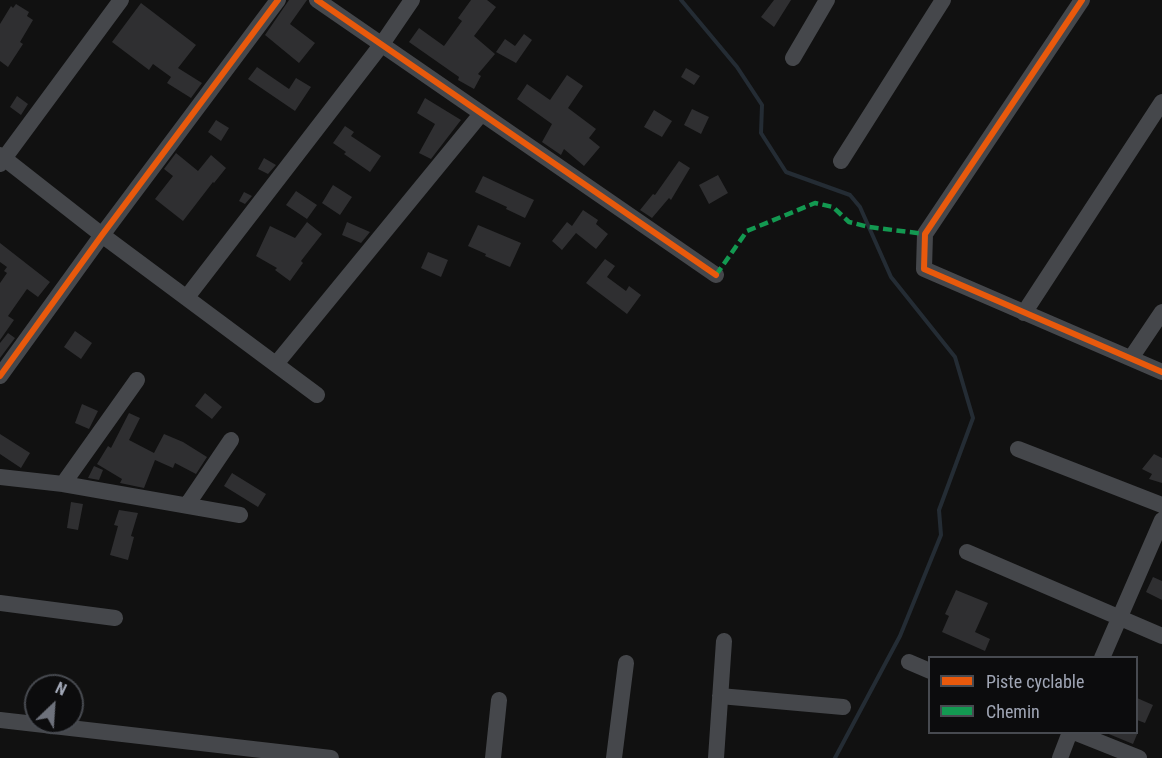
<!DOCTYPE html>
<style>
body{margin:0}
#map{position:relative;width:1162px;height:758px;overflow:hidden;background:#111;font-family:"Roboto Condensed",sans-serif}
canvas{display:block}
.legend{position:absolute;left:928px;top:656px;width:210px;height:78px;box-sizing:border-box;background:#0c0c0d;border:2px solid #474a50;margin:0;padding:8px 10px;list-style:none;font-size:18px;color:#a0a6b5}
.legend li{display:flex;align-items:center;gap:12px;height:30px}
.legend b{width:30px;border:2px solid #474a50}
.north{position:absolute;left:24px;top:674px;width:60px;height:60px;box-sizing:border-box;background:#0c0c0d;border:2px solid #474a50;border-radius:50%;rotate:25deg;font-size:16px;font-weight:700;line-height:24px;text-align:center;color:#a0a6b5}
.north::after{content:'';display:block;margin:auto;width:21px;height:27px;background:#6e727c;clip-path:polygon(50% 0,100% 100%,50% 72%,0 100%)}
</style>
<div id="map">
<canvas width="1162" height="758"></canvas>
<ul class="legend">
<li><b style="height:8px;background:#e8590c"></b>Piste cyclable</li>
<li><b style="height:8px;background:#139951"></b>Chemin</li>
</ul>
<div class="north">N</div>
</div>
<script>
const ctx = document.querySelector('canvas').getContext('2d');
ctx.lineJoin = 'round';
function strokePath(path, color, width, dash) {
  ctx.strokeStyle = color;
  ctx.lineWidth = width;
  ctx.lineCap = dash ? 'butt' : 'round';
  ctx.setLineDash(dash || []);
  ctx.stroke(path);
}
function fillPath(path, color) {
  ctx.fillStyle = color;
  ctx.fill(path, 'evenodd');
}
const stream = new Path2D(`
 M681,0L737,67L762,105L761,133L786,172L850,195L860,207L891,277L955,357L973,418L939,510L941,535L900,636L835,758`);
const building = new Path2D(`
 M289,0H307L290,24L315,43L299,63L265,35Z
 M471,0H487L496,7L474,36L495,54L478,74L481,76L474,89L458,80L459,77L409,42L419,28L444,46L462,21L458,18Z
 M774,0H791L774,27L761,17Z
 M141,3L196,45L178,68L202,83L191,98L167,83L171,77L153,64L149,70L112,42Z
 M16,4L29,12L27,16L33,20L20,42L23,44L8,67L0,61V24L11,6L13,8Z
 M524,34L532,40L516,63L496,52L505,39L515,46Z
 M257,67L289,89L296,78L311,87L295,111L248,79Z
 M686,68L700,76L694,85L681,77Z
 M567,75L583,86L568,108L596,129L589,138L600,147L584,166L564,149L561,155L542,142L552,124L517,99L527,84L550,100Z
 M17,96L28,104L21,115L10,107Z
 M425,98L461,120L431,159L419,153L435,124L417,113Z
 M692,109L709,117L701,134L684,125Z
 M654,110L672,121L662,137L644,127Z
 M216,120L229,128L221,141L208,132Z
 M345,126L354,132L351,136L381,156L370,172L344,154L346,152L333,143Z
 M176,153L198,171L211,155L226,168L214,183L213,182L183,221L155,199L173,176L164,169Z
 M264,158L276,165L268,174L258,169Z
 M679,161L690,168L671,200L669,198L652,218L640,210L653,194L655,195Z
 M718,175L728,193L709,204L699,185Z
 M483,176L534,200L525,218L506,209L507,207L475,192Z
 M333,185L352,197L340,215L322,203Z
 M296,191L317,205L307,219L286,205Z
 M244,192L252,196L245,204L239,201Z
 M583,210L598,220L596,224L608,234L596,249L576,233L562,250L552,241L567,222L572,226Z
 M307,222L322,234L301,261L303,263L290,281L275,270L277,268L256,256L270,226L295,238Z
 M347,222L370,232L361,243L342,235Z
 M478,225L521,243L510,267L485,256L486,254L468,246Z
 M0,243L50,282L38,297L27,289L8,316L14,320L0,340V283L7,273L4,271L7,267L0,262Z
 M428,252L448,260L441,277L421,268Z
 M605,259L615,266L607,277L626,291L629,286L641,295L627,314L586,283Z
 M75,331L92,343L81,359L64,347Z
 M8,333L15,338L0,358V343Z
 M205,393L222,407L212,419L195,406Z
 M82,404L98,411L89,429L75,423Z
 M129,413L140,418L129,440L154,453L164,434L183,442L207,457L196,474L175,463L173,468L155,460L144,488L120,483L122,479L97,464L108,446L111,448Z
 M0,434L30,453L21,468L0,454Z
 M1154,454L1162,458V483L1149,479L1152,474L1142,469Z
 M94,466L103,470L99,480L88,478Z
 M232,473L266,494L258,507L224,486Z
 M71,502L83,504L78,530L67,528Z
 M119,510L138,513L131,536L134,537L128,560L110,555L118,526L114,525Z
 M1153,577L1162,581V600L1146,592Z
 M956,590L988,603L975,632L990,639L985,651L942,632L949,616L945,614Z
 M1137,698L1153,705L1145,723L1137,720Z
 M1104,732H1138L1133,744Z`);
const minor = new Path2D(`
 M317,0L716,275
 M1082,0L925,234L924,269L1162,372
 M793,58L827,0
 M0,155L102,235L317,395
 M841,161L943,0
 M0,164L121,0
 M187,297L382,44L412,0
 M1024,313L1162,102
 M1131,358L1162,312
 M276,364L481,114
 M0,376L102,235L278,0
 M1018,449L1162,505
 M0,477L63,484L240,515
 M63,484L137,380
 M187,505L231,440
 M967,552L1162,636
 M0,603L115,618
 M1102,658L1162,520
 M909,662L930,671
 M720,696L843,707
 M0,720L331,758
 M1074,732L1139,758
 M493,758L499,700
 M614,758L626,663
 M716,758L724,641
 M1060,758L1070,732`);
const quiet = new Path2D(`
 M716,275L747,231L815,203L833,207L849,222L869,227L925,234`);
const cycleway = new Path2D(`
 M317,0L716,275
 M1082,0L925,234L924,269L1162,372
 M0,376L102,235L278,0`);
strokePath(stream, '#242c34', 4);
fillPath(building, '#2f2f31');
strokePath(minor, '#45474b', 16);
strokePath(quiet, '#139951', 4.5, [9, 4.5]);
strokePath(cycleway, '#e8590c', 6);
</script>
